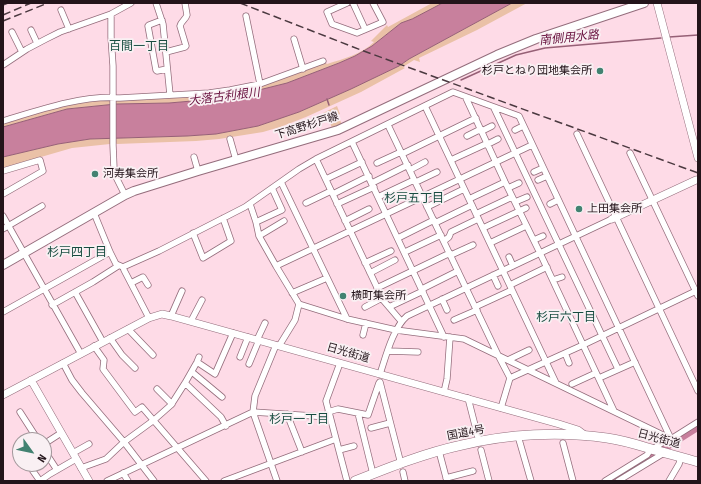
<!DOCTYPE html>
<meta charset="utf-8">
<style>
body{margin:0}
#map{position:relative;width:701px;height:484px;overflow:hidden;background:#fedbe7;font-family:"Fira Sans Condensed",sans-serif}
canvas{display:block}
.frame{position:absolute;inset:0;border:4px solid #23141a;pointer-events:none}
.north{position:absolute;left:12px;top:432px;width:40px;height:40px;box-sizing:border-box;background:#f9f0f3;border:1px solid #a3989c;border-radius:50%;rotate:123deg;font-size:11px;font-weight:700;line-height:16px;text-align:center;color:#23141a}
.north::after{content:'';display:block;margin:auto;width:14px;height:18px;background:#428271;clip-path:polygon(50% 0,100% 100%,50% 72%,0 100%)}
</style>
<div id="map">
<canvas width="701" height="484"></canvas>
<div class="frame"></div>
<div class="north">N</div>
</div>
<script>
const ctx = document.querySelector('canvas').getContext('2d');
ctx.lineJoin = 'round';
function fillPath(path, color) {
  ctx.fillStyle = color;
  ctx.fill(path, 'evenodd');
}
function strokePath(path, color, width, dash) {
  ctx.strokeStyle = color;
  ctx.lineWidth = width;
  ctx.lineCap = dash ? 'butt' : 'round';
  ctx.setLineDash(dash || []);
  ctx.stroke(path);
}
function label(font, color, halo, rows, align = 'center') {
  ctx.font = font + ' "Fira Sans Condensed","Noto Sans JP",sans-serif';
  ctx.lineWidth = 3.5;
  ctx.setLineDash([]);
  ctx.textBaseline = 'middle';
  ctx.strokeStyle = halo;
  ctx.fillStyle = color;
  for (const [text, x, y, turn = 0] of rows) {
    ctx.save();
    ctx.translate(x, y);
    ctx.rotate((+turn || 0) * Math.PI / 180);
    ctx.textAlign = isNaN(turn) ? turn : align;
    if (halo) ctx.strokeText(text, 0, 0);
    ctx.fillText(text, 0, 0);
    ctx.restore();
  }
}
const green = new Path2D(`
 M432,3H443L412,20L401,23L372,46L355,56L339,63L287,83L251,92L215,99L169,103L116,104L67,109L3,127V123L38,112L86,101L210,95L231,93L259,86L326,63L327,64C343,59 362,54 374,42L371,41L387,25L388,27Z
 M512,3H527L477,30L419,58L420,62L414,60L403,67L405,68L361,92L306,117L280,127L263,132L219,139L196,141L117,144L115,143H111L110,144L72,148L3,168V157L58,144L90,139L187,136L216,134L258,126L299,112L351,89L399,66L409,59Z
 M337,106L340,114L338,115L342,125L332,128L329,120H326L323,113Z`);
const water = new Path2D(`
 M443,3H512L409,59L399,66L351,89L299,112L258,126L216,134L187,136L90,139L58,144L3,157V127L67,109L116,104L169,103L215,99L251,92L287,83L339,63L355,56L372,46L401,23L412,19Z`);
const stream = new Path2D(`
 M669,37L698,35
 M461,80L516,55L545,48L661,38
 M327,99L329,105`);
const river = new Path2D(`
 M611,481L698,426`);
const minor = new Path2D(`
 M156,3L163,24L170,95
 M347,3L327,12L332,24L357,33L383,22L373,3
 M353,3L365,29
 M61,10L69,29
 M111,14V37L113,66V145L114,169L116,177L125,195
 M246,16L260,84
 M162,20L149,25L148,26L156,70L157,71L167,69
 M31,30L37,43
 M12,32L22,52
 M294,39L303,69
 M166,52L185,47L186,46L180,26C181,21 186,19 187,15L185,3
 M3,65L27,49L46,39L60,32L111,14L131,3
 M466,98L505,182L540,253L614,411
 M425,106L556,383
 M494,108L618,369
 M3,121C39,110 82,95 120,98L209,93L230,90L260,84L323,61
 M388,125L498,355L510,378L501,408
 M515,130L523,126
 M482,131L492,126
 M577,134L698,391
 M467,136L481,129
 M230,139L236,160
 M352,142L444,337
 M488,144L498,139
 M630,153L698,296
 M402,154L476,118
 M194,157L198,171
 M316,159L453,92L519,116L671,439
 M451,160L488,143
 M377,163L401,152
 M410,170L425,162
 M3,171L40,160L43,171L3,194
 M534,172L543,168
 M326,179L362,162
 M538,180L547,176
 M281,182L347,319
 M416,182L437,172
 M372,183L408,165
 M508,188L519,183
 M333,194L369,176
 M378,197L414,180
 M469,199L505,182
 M515,202L527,197
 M306,203L331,191
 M250,204L256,222L259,236L276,266L299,304
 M337,204L374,187
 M550,204L558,200
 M427,207L464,189
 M94,213L110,252L116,264L123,267L124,270L149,318
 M476,214L512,197
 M3,216L81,354
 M345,221L369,209
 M256,222L282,210L272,188
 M435,223L472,205
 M483,228L526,208
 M3,229L42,206
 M193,233L203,258L231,241L223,218
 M259,236L284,221
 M398,238L434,220
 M534,240L543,236
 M444,241L449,237L451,232L478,219
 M490,243L526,226
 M405,252L441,235
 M451,255L473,245
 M509,257L513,266
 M365,263L391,251
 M276,266L532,145
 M123,267L159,251L245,207L299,169L316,159L383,300L401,321
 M370,273L395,260
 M493,275L498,286
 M553,280L562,277
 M131,283L143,277L148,285
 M510,285L547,267
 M377,288L450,253
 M422,289L458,271
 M75,292L103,342
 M292,293L327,278
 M442,299L447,310
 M52,305L93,282L118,266
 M365,307L382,298
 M389,307L423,291
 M475,307L512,290
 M3,312L110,252
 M171,316L182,291
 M454,320L477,310
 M191,321L202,300
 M128,329L153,355
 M363,335L366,323
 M110,338L122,355L135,368
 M257,340L265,323
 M276,345L255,396L253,412L329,417
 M94,346L104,360L103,369L135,412L142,407L206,481
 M279,346L295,320L299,304L347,319L396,330L464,339L671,439L698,422
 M388,351L418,352
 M565,353L569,363
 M240,357L248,337
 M508,360L529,350
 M197,362L215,374L233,333
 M63,363L72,380L82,393L124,442L154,481
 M340,363L326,401L347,481
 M249,364L259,340
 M192,372L222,397
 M380,374C386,356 393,328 407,316L612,219
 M510,378L583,345L698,290
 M599,378L635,362
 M380,382L401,464
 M185,383L221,417L226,426
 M572,384L596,373
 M157,389L172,404
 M444,392L447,379L450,337
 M468,398L479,441
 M20,412L38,440
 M328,412L338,409L368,415L379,383
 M358,413L373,474
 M287,414L302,452
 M371,428L390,423
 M518,436L531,481
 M563,443L573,481
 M44,444L61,433
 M653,449L669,438
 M44,450L57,470
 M339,450L354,446
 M481,450L489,481
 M439,451L447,481
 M73,453L89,444
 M28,464L40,481L50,474L76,459
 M81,468L106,459L124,442L154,420L171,405L185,383L197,362L199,357
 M403,472L405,481
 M123,473L128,481
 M446,478L473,471
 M107,481L253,412L277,481
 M224,481L336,439
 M605,481L647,455L651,449
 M618,481L664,453
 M669,481L679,464L681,457`);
const tertiary = new Path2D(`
 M657,3L698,158
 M612,219L696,180
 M31,380L89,481
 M3,395L149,318L162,314L171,316L559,424L578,430L586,436`);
const secondary = new Path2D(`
 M3,265L125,195L134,191L198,171L338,130L497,55L536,39L644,3`);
const trunk = new Path2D(`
 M355,481C390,467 425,453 462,445C508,434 560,431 607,438C621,440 635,444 648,448C665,453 681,457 698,462`);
const rail = new Path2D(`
 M240,3L361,50L698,173
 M3,5L8,3
 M3,15L31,3
 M3,21L48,3`);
const markers = [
 [600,71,4,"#428271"],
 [95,174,4,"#428271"],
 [579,209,4,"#428271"],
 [343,296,4,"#428271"]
];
const poiNames = [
 ["杉戸とねり団地集会所",592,71,"right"],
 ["河寿集会所",103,174],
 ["上田集会所",587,209],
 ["横町集会所",351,296]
];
const streetNames = [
 ["下高野杉戸線",307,126,-18],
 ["日光街道",348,353,16],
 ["国道4号",466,433,-11],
 ["日光街道",659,439,15]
];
const waterNames = [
 ["南側用水路",569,38,-6],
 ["大落古利根川",224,97,-7]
];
const neighbourhoodNames = [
 ["百間一丁目",139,47],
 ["杉戸五丁目",414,199],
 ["杉戸四丁目",77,253],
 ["杉戸六丁目",566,318],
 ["杉戸一丁目",299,420]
];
fillPath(green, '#eac1a7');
fillPath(water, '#c8809d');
strokePath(water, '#966076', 1);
strokePath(stream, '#966076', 1.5);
strokePath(river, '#c8809d', 9);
strokePath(minor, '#946d7c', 7);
strokePath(tertiary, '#946d7c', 8);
strokePath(secondary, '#946d7c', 10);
strokePath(trunk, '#946d7c', 10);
strokePath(minor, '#fff', 5.5);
strokePath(tertiary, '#fff', 7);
strokePath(secondary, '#fff', 8);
strokePath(trunk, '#fff', 9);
strokePath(rail, '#4b3940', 1.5, [8, 4]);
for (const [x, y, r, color] of markers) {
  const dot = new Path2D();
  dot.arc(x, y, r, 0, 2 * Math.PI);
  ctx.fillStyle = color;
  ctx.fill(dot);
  strokePath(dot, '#f9f0f3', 1.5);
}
label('11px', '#23141a', '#f9f0f3', poiNames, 'left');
label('11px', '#23141a', '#f9f0f3', streetNames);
label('italic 12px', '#670f3d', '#f9f0f3', waterNames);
label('12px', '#174c40', '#f9f0f3', neighbourhoodNames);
</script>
